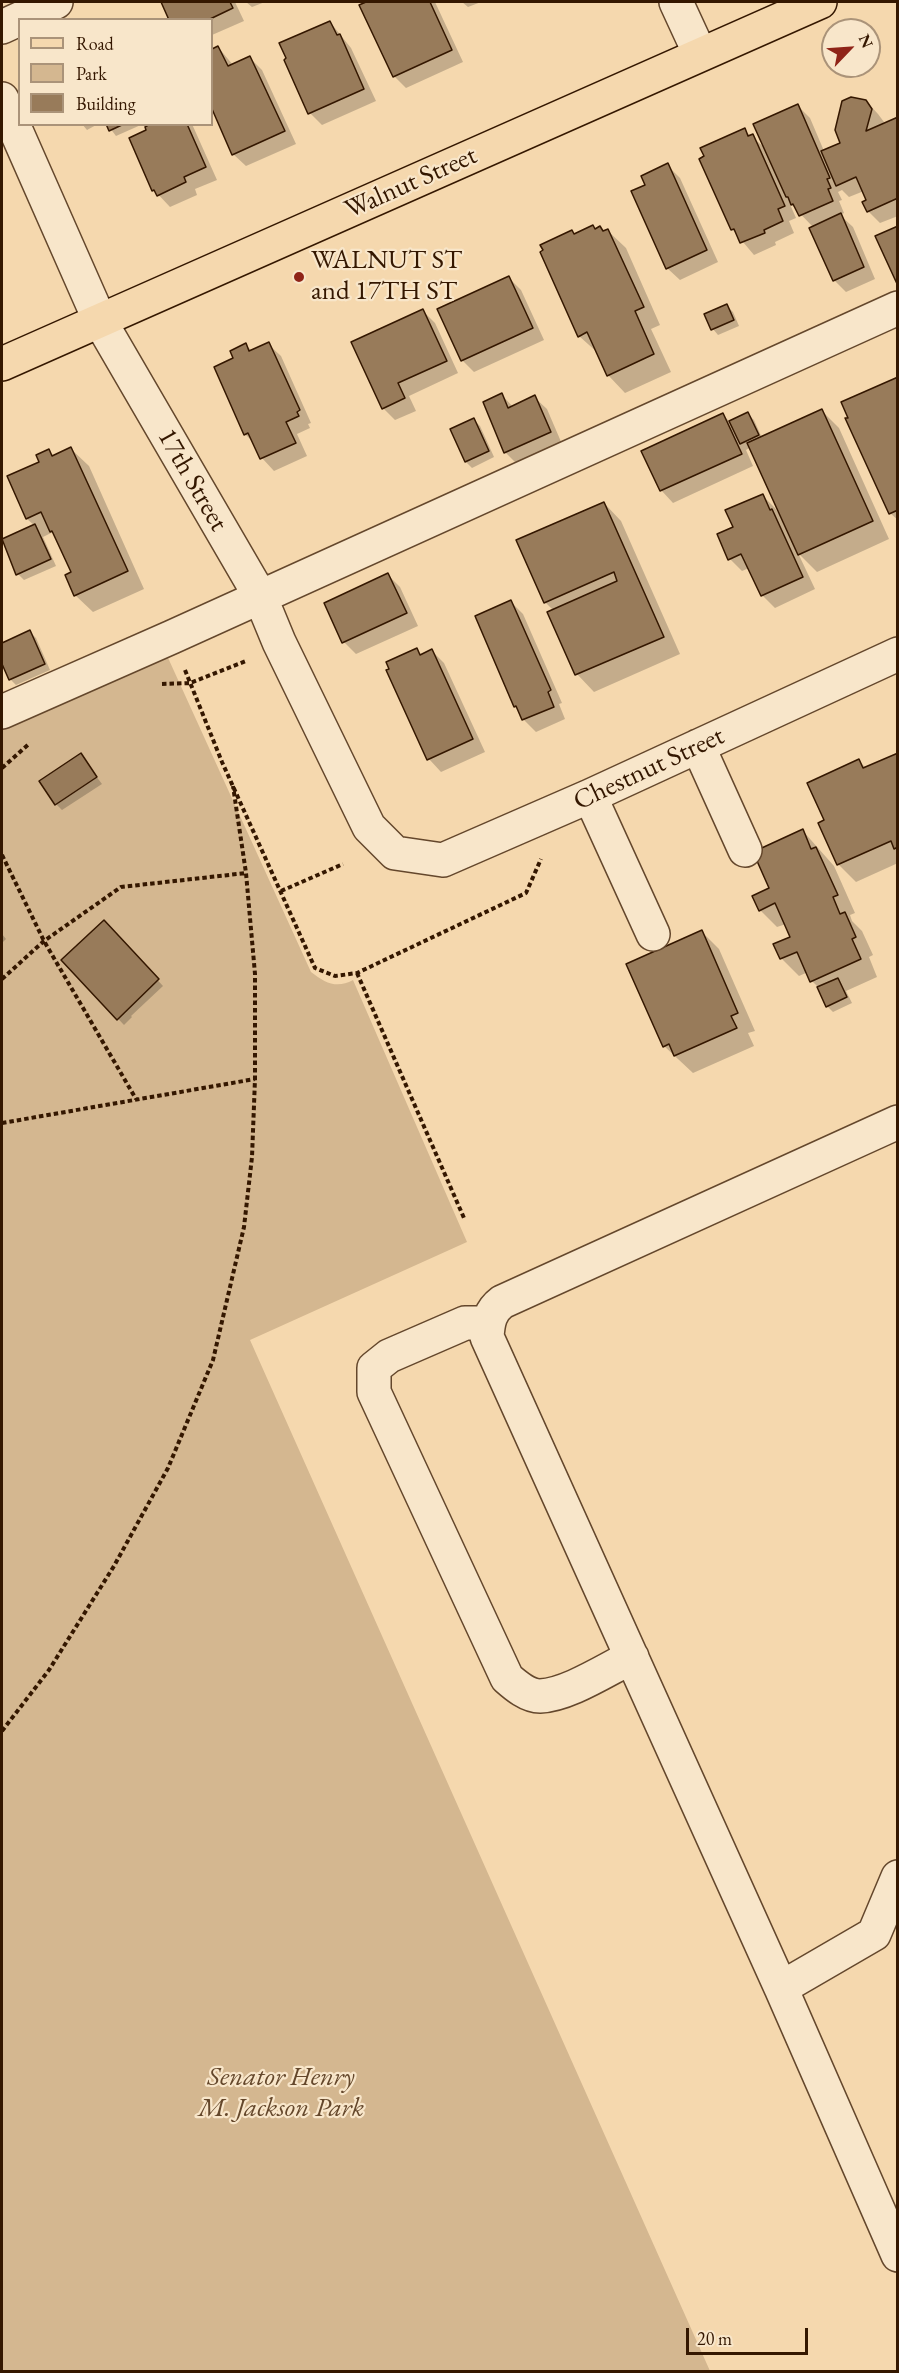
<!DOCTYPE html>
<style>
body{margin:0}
#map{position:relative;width:899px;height:2373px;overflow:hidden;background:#f5d8ae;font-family:"EB Garamond",serif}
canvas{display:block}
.frame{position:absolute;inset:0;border:3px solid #341700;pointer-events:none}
.legend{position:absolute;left:18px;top:18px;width:195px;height:108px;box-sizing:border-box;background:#f8e6ca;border:2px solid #aa9379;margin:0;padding:8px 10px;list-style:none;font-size:18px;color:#341700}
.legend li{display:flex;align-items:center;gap:12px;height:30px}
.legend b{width:30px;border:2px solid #aa9379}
.north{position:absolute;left:821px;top:18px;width:60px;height:60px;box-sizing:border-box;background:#f8e6ca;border:2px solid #aa9379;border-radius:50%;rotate:65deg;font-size:16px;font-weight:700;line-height:24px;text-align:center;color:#341700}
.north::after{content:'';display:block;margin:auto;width:21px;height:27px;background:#8f2418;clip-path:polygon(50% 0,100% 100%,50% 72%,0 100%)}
.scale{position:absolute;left:686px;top:2328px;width:122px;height:27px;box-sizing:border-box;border:3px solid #341700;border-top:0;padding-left:8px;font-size:18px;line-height:21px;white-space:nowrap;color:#341700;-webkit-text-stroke:4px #f8e6ca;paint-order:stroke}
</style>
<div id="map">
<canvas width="899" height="2373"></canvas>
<div class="frame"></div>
<ul class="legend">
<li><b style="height:8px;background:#f5d8ae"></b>Road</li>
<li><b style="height:16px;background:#d4b790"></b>Park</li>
<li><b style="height:16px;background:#987b5a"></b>Building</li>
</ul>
<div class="north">N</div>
<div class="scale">20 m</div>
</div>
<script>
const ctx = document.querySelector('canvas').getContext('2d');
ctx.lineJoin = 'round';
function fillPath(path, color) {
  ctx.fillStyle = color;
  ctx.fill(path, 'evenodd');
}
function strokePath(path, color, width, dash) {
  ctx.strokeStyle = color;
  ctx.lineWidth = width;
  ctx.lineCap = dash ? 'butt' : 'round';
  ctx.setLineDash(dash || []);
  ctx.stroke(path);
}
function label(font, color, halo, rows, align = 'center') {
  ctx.font = font + ' "EB Garamond",serif';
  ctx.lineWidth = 4.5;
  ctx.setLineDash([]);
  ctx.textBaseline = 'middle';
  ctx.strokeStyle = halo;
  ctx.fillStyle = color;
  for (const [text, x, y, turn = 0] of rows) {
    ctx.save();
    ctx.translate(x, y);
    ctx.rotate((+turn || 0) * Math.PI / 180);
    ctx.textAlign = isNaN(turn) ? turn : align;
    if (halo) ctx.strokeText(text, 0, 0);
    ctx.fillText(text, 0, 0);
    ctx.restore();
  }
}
const green = new Path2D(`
 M164,649L311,972C325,983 337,989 353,980L467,1242L250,1340L710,2371H2V721Z`);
const shadow = new Path2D(`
 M163,2H235L244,21L212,35V20H171Z
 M246,2H265L252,7Z
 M370,2H435L463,62L406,88L394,76L361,6Z
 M462,2H481L468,7Z
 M330,22L351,48L376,101L322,125L310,113Z
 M218,47L233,65L250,58L262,70L296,144L246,166L233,154L212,106V50Z
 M866,101L878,114L884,122L883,125L898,119V216L880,223L868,211V200L864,191L849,197L842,190L838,192L842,200L839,201L844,213L840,215L853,227L875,279L846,292L834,280L813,227L789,202L796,218L789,221L794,233L775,242L776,245L754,255L732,229L744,130L765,148L798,106L810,118L824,151L842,143Z
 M82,124H98L87,130Z
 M107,124H143L116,136Z
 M161,124H192L217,180L195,189L197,195L170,207L154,190L131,139Z
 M667,165L680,178L718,262L680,280L667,268L647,186Z
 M593,227L596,230L600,228L604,232L608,231L626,248L660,325L651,329L671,372L625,393L608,375L598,353L579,336L574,235Z
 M509,278L521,290L544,340L474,372L462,360Z
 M727,306L733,312L739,326L718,335L713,329L706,315Z
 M423,311L435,323L458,373L409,396L416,411L395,420L383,408Z
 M268,344L281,356L311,423L308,424L310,428L297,434L307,456L274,471L262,458L255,444L245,434L235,359L246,345L252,351Z
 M898,378V520L890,513Z
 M501,394L513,407L534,397L547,409L562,444L517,464L505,452Z
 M822,411L839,428L889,539L817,572L798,553L815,589L775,608L762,595L749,568L742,571L730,559L734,528L763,496L775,508L786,524L751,447L746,450L753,466L673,503L661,490L723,415L730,422L748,414L754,420L762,438Z
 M474,420L480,426L494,457L472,468L466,462L452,430Z
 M71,449L89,466L144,589L93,612L75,595L73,573L53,532L43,537L56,566L24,580L18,574L3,540L35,526L27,519L9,477L41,462L49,451L54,456Z
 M604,503L621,521L680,654L594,692L577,674L549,613L554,611L545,602Z
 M388,575L400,587L418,626L356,654L344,642Z
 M511,602L523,614L562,703L559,704L565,719L536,732L524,720L515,706Z
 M30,632L36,638L50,670L16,685L10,679L2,661V645Z
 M417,650L422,655L432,651L444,663L485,752L441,772L429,759L388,671Z
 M80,755L102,784L62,810L56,804Z
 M898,755V863L856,882L838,864L826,821L859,761L866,768Z
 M803,831L834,866L855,913L850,915L852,921L862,931L873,955L869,957L877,977L846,991L852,1003L833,1012L827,1006L820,989L812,981L808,972L799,976L781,958L792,937L786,924L777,927L760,910Z
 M104,922L163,986L131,1016L132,1017L124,1025L63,960Z
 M701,931L719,949L755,1031L748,1033L754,1046L693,1073L664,1046Z
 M2,934L6,939L2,943Z`);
const building = new Path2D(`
 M161,2H230L233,8L208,20H169Z
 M366,2H430L452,50L393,77L359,5Z
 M330,21L337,35L340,34L364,89L308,114L284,60L286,58L279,43Z
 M218,46L228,66L250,56L285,131L232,155L212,109V49Z
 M851,97L866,100L872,109L866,131L898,117V198L867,212L862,202L866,200L856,177L836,186L821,151L840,143L835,130L842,101Z
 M798,104L830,178L827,179L831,188L828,189L833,201L799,216L793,204L791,205L788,197H786L753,124Z
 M106,124H124L109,131Z
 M150,124H187L206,167L184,177L186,182L157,196L154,190L152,191L129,138L146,130L145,127Z
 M745,128L748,136L753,134L785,206L778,209L783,221L764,230L765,233L740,243L734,229L731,230L699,159L704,156L700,148Z
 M668,163L707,250L666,269L631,191L645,185L641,176Z
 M841,213L864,267L833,281L809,228Z
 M593,225L595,229L600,226L603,231L608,229L644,307L635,311L654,354L607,376L587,332L578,337L540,252L543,250L540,245L572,230L574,234Z
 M898,226V286L875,236Z
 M509,276L533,328L461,361L437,309Z
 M727,304L734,320L711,330L704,314Z
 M423,309L447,361L398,383L405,398L382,409L351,342Z
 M269,342L300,410L297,412L299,416L286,422L296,443L260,459L248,433L244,435L214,367L233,358L230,351L246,343L249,351Z
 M898,377V510L889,514L845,418H848L841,402Z
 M502,393L508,408L535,395L551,432L504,453L483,402Z
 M822,409L873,521L798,555L747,443Z
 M748,412L759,435L740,444L729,421Z
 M723,413L742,454L660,491L641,451Z
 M474,418L489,451L465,462L450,429Z
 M71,447L128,571L74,596L65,575L71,572L52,531L50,532L41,512L26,519L7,476L39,462L36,455L49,449L52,456Z
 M763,494L770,510L772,509L803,577L761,596L741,554L728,560L717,534L733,527L725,510Z
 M604,502L664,637L575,675L547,612L617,581L614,572L544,603L516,540Z
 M35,524L51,559L16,575L2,539Z
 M388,573L407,613L342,643L324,603Z
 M511,600L551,690L548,692L554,707L522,720L516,706L514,707L475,616Z
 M30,630L45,664L9,680L2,664V643Z
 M417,648L420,655L432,649L473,739L427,760L386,670L389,669L386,662Z
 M81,753L97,777L55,805L39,781Z
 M898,753V847L894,849L891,841L837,865L818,823L824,820L807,783L859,759L863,768Z
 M803,829L811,849L816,847L838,895L833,897L840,914L845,912L856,937L852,939L861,959L810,982L797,952L780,959L773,944L790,937L775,903L759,911L752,896L769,888L753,852Z
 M104,920L159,979L117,1020L61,960Z
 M702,930L738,1013L731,1016L737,1028L674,1056L669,1044L663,1047L626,964Z
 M838,978L847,997L826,1007L817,987Z`);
const path = new Path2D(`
 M185,670L222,762L315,968L335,976L357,973L526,893L541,859
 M162,684L190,683L246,661
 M2,768L30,743
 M2,855L44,941L136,1099
 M281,891L343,864
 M357,973L464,1218
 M2,979L44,941L121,887L246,873
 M2,1123L255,1079
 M2,1731L49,1670L114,1566L168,1468L213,1360L244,1227L252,1157L255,1079V974L246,873L233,786`);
const minor = new Path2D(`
 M676,2L700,54
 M2,27L56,2
 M2,99L100,321L260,596L279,642L369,827L395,853L443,860L590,796L898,654
 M2,712L172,637L898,308
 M698,746L745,850
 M590,796L653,934
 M898,1122L502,1302C490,1311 488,1322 487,1337L781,1988L874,1934L898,1877
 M487,1323H465L389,1356L374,1368V1392L507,1678C516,1686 528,1696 540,1696C568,1695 607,1669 632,1657
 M781,1988L898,2255`);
const major = new Path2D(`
 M2,364L820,2`);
const markers = [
 [299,277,6,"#8f2418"]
];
const streetNames = [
 ["Walnut Street",411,183,-24],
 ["17th Street",192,480,60],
 ["Chestnut Street",649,769,-25]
];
const poiNames = [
 ["WALNUT ST",311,261],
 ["and 17TH ST",311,292]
];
const parkNames = [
 ["Senator Henry",281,2078],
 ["M. Jackson Park",281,2109]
];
fillPath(green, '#d4b790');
fillPath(shadow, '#0003');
fillPath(building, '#987b5a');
strokePath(building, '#341700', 1.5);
strokePath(minor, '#64472c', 36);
strokePath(major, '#341700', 36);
strokePath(path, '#341700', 4, [4.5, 3]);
strokePath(minor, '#f8e6ca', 33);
strokePath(major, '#f5d8ae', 33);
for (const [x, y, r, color] of markers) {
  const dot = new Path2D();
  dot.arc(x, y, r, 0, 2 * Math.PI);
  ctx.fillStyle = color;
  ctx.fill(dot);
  strokePath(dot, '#f8e6ca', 2);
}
label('27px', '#341700', '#f8e6ca', streetNames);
label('27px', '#341700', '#f8e6ca', poiNames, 'left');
label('italic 27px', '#64472b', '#f8e6ca', parkNames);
</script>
